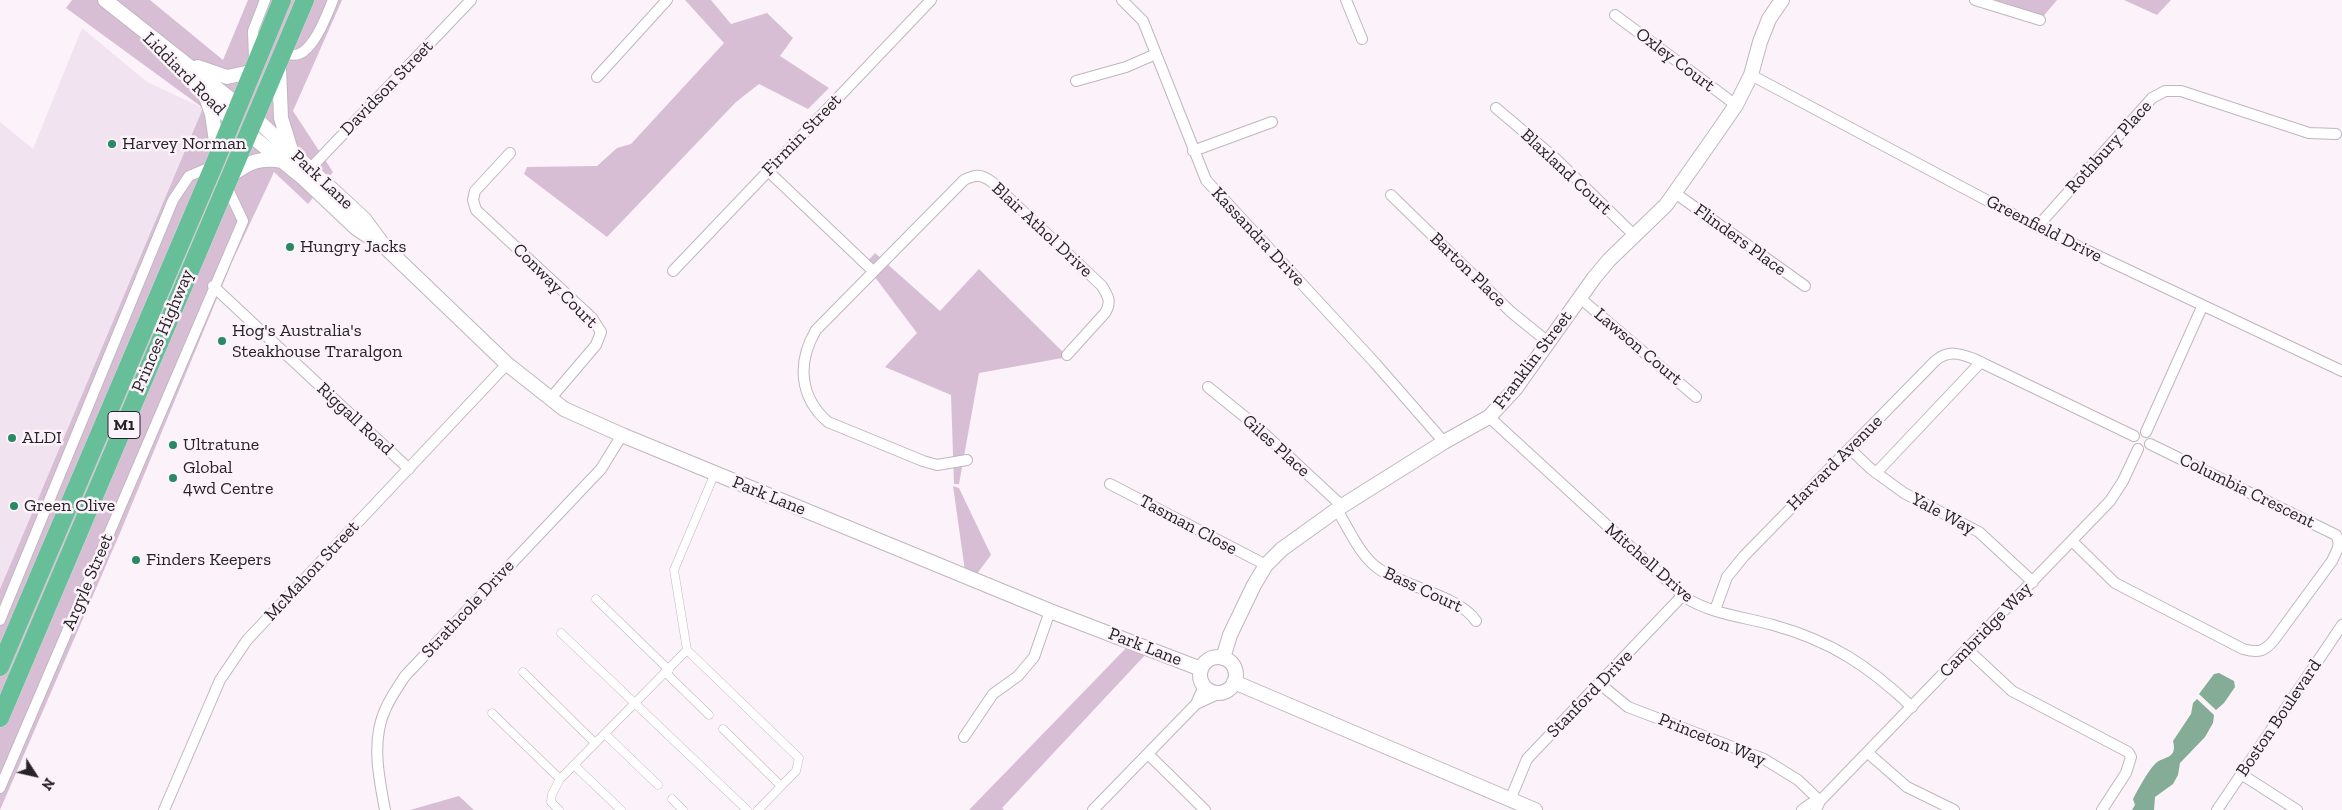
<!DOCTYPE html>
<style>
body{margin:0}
#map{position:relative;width:2342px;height:810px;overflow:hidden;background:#fbf2fa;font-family:"Zilla Slab",serif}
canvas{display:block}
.north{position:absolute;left:10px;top:750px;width:50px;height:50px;-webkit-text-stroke:4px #fbf2fa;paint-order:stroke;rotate:125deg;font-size:14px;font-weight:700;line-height:20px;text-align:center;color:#272427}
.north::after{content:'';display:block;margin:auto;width:18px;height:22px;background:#272427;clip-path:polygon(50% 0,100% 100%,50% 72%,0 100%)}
</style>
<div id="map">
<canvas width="2342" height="810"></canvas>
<div class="north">N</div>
</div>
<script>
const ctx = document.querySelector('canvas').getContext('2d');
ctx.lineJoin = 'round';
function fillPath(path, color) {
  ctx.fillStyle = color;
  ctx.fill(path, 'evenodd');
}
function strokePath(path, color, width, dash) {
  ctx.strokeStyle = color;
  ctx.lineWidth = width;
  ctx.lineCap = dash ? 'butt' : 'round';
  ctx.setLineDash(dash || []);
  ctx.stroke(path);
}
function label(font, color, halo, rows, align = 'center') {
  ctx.font = font + ' "Zilla Slab",serif';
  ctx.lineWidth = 5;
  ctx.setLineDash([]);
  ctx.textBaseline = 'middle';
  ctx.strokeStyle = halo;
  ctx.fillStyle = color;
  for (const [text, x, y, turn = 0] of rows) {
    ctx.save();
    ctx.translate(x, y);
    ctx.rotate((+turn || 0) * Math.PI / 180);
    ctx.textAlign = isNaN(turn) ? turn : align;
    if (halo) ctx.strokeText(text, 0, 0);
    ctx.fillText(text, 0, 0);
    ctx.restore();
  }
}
const built = new Path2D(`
 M82,28L147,82L203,108L0,589V122L33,149Z`);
const green = new Path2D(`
 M72,0H150L223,60L248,0H342L293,111L333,172L308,204L274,172L232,262L120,533L0,810V589L203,108L66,8Z
 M685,0H711L731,24L767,13L793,38L780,56L829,88L808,109L759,84L736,102L607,237L524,174L527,167L597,166L617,148L631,144L724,43Z
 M1978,0H2057L2041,19Z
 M2124,0H2171L2157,15Z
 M875,253L940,311L979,269L1068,357L979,373L959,484H954L951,395L885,367L917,333L865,264Z
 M953,486L959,488L991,555L973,579L966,578Z
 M1128,646L1147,653L1002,808L1004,810H969Z
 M459,796L474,810H410Z`);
const water = new Path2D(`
 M2219,673L2234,681L2235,687L2224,703L2216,710L2199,694L2214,674Z
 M2197,699L2214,715L2213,723L2205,737L2180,763L2178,775L2173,784L2155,797L2154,810H2132L2135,805L2133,799C2138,789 2148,771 2155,764C2162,756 2178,760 2173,741L2191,714L2193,703Z`);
const pedestrian = new Path2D(`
 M596,599L669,670
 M561,633L747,810
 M687,650L799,758L796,771L758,810
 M523,672L595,743
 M666,673L709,715
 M492,713L560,779L687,650L674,570L715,473
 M723,729L781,786
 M605,734L658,785
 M574,765L621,810
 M672,799L683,810
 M559,810L551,802L552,794L560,779`);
const minor = new Path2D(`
 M1122,0L1143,21L1206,180L1375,363L1444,442
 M1346,0L1362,39
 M1975,0L2040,20
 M1615,15L1736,105
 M283,54C287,54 295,56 299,54C315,48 327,14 333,0
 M254,58L253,31L265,0
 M1751,75L2037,227L2342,371
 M597,77L667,0
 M1076,81L1126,67L1156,54
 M1496,108L1555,158L1635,236
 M1193,151L1272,122
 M510,153L475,191L473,200L476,210L592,318L601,332L596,345L550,399
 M767,170L873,271
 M306,173L471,0
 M1675,193L1805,286
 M1391,195L1511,312L1548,342
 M2037,227L2152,98L2165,91H2181L2309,133L2336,134
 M673,271L931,0
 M213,286L409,469
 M1580,298L1696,397
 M1208,387L1256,426L1342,506
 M1489,417L1686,598C1712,614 1744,617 1773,625C1831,641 1869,666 1912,707
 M2146,432L2202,307
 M1850,449L1871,469L1904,493L1979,532L2033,582
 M967,460L937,465L923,461L828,422C799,397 797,362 816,330L964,180C976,174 981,174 992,182L1102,286C1108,296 1112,302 1105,313L1067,355
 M1876,473L1981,362
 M1110,484L1266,565
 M1337,510C1349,529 1360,556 1379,569C1405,587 1460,596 1476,621
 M2072,541L2115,583L2243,649C2258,653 2264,652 2274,640L2332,561C2336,552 2342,545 2336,535L2150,444
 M1715,610L1727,577L1744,556L1935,361C1948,350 1959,353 1974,359L2134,436
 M0,620L173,200L189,176L213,166
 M1967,649L2012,691L2128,752L2131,757L2126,773L2102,810
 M1600,684L1628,707L1764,759L1798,780L1820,801
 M1196,704L1220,693
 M964,737L993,694L1018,676L1034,657L1050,611
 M1868,753L1907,787L1954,810
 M1148,754L1205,810
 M2241,774L2297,810
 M0,788L243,221L226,185
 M1510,800L1527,759L1682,596
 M164,810L220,680L247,640L507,364
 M385,810C379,778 371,741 385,710C390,698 398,687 405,676L601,469L622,435
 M1093,810L1196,704L1204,686
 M1802,810L1810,804L1820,801
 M1816,810L1820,801L2110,501L2123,481L2138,449
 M2217,810L2342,625`);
const tertiary = new Path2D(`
 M105,0L238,105
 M198,67L227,77L251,72
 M279,68L281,118L291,150
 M180,69L232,121
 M206,97L212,114L218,155
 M255,118L364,219L384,246L507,364L564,409L622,435L1050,611L1201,669
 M248,133L302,177L356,228L377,242
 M230,176C249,162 259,157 283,161
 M1200 675a18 18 0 1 1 36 0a18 18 0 1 1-36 0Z
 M1223,658L1230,635L1254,585L1266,565L1282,549L1342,506L1444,442L1489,417L1515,389L1594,278L1609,260L1666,205L1714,137L1736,105L1751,75L1760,42L1769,19L1782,0
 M1234,682L1535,810`);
const trunk = new Path2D(`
 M0,667L214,165L282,0
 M0,718L305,0`);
const markers = [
 [112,144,5,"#288962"],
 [290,247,5,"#288962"],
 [222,341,5,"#288962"],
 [12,438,5,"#288962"],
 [173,445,5,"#288962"],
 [173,478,5,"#288962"],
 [14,506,5,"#288962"],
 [136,560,5,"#288962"]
];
const shields = [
 [124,425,32]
];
const shieldNames = [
 ["M1",124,425]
];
const streetNames = [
 ["Oxley Court",1675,60,37],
 ["Liddiard Road",184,74,45],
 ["Davidson Street",387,88,-46],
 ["Firmin Street",802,135,-46],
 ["Rothbury Place",2109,147,-48],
 ["Blaxland Court",1566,172,43],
 ["Park Lane",322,180,43],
 ["Greenfield Drive",2044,229,27],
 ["Blair Athol Drive",1042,230,43],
 ["Kassandra Drive",1258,237,47],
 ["Flinders Place",1740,240,36],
 ["Barton Place",1468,270,44],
 ["Conway Court",555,286,45],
 ["Princes Highway",163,331,-67],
 ["Lawson Court",1638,347,40],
 ["Franklin Street",1533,360,-53],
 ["Riggall Road",355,419,43],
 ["Giles Place",1276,446,42],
 ["Harvard Avenue",1835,463,-45],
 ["Columbia Crescent",2247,491,26],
 ["Park Lane",769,496,22],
 ["Yale Way",1943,514,28],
 ["Tasman Close",1188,525,28],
 ["Mitchell Drive",1649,563,41],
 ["McMahon Street",312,571,-47],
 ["Argyle Street",88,582,-67],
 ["Bass Court",1423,590,25],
 ["Strathcole Drive",468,609,-47],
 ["Cambridge Way",1986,630,-46],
 ["Park Lane",1145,647,21],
 ["Stanford Drive",1590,694,-46],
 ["Boston Boulevard",2279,718,-56],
 ["Princeton Way",1712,740,22]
];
const poiNames = [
 ["Harvey Norman",122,144],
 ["Hungry Jacks",300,247],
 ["Hog's Australia's",232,331],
 ["Steakhouse Traralgon",232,352],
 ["ALDI",22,438],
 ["Ultratune",183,445],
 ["Global",183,468],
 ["4wd Centre",183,489],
 ["Green Olive",24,506],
 ["Finders Keepers",146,560]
];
fillPath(built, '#f2e3f0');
fillPath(green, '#d8bed5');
fillPath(water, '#84ac97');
strokePath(pedestrian, '#bfb6be', 9);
strokePath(minor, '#bfb6be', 12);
strokePath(tertiary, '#bfb6be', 16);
strokePath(trunk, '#d4d3d4', 19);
strokePath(pedestrian, '#fff', 8);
strokePath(minor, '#fff', 10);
strokePath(tertiary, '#fff', 14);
strokePath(trunk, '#67bf9a', 18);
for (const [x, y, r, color] of markers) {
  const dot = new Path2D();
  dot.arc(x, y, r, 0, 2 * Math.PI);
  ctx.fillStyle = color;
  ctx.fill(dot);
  strokePath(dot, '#fbf2fa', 2);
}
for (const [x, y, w] of shields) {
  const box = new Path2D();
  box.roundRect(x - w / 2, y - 13.5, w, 27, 4);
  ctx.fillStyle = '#fbf2fa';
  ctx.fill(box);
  strokePath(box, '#272427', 1);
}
label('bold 16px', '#272427', null, shieldNames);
label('18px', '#272427', '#fbf2fa', streetNames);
label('18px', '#272427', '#fbf2fa', poiNames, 'left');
</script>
